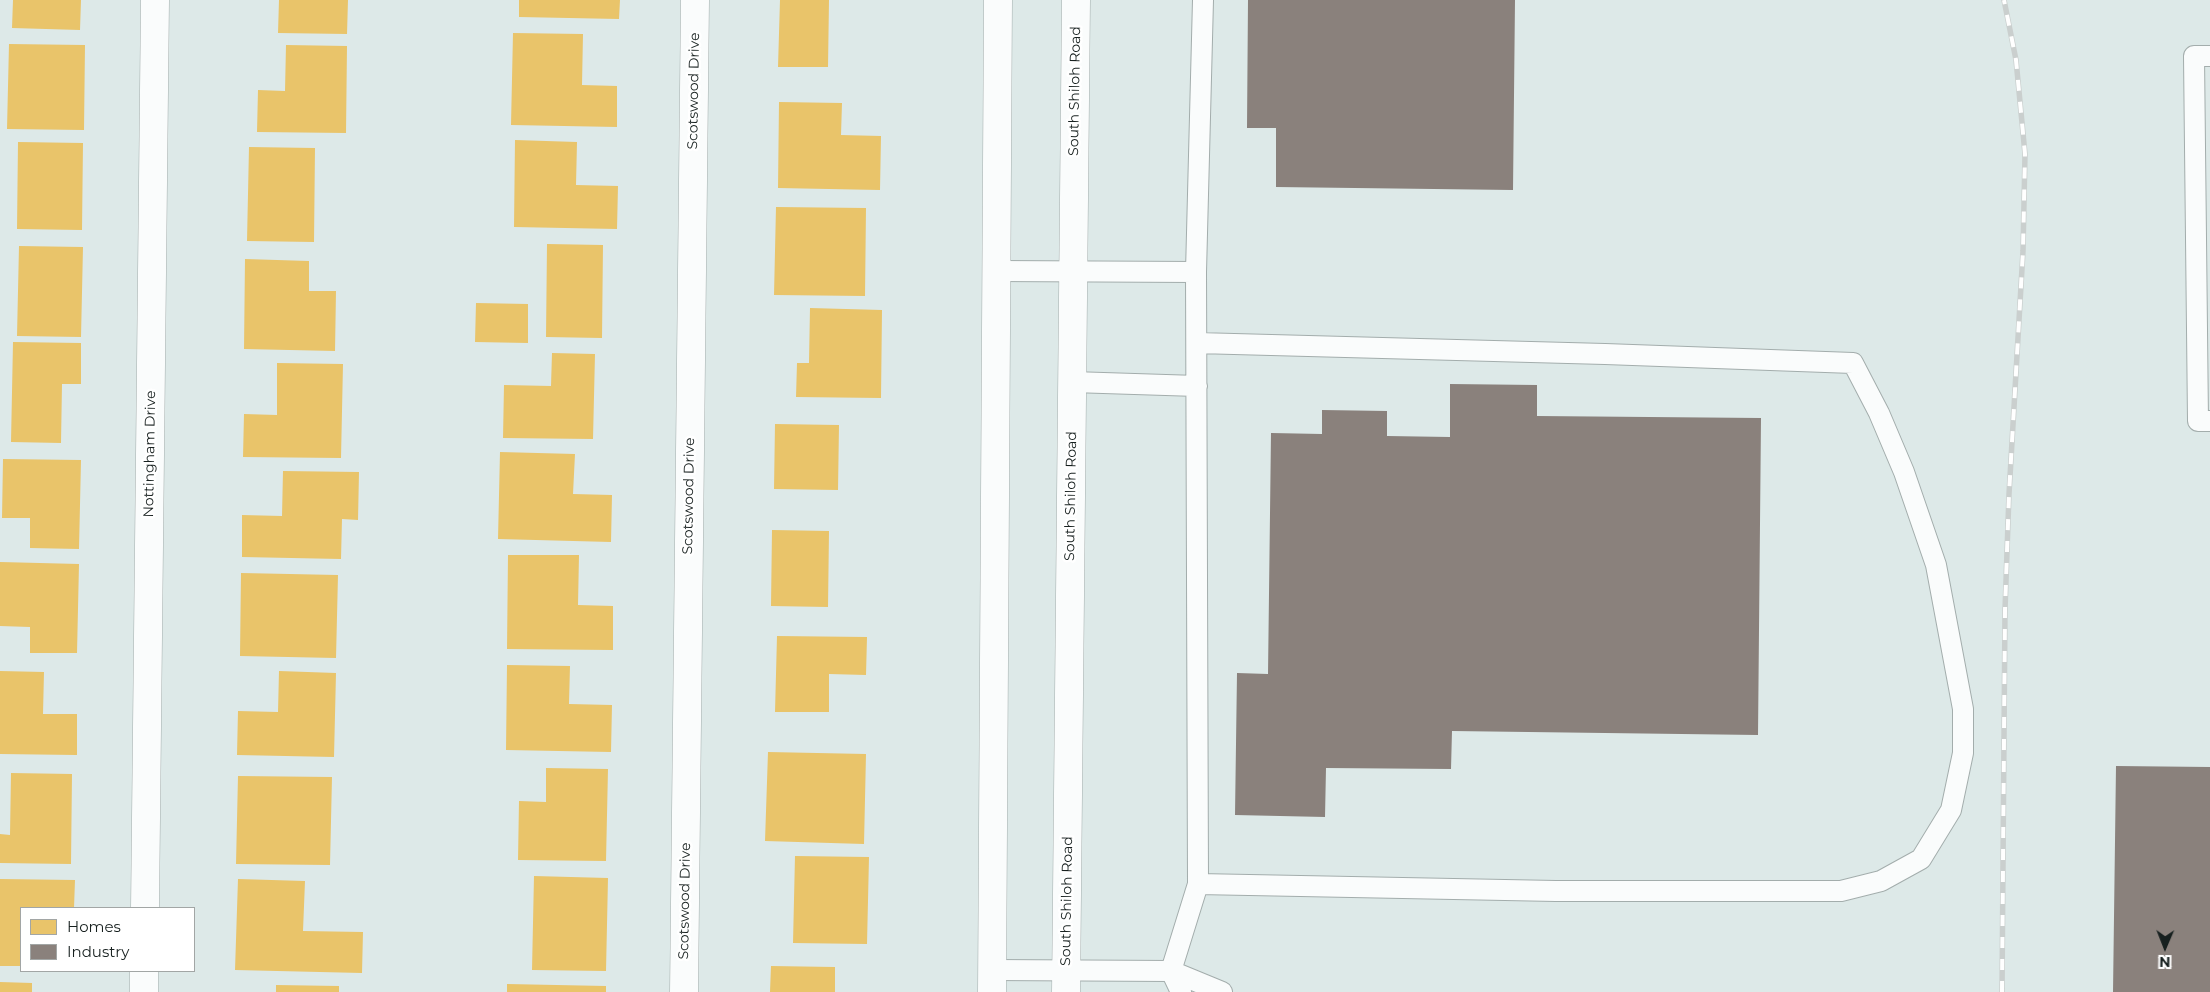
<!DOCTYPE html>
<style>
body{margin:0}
#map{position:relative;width:2210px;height:992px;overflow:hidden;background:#dde9e8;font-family:Montserrat,sans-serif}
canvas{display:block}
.legend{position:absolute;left:20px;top:907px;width:175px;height:65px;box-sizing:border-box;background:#fff;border:1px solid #a2a6a5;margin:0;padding:6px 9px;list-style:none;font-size:15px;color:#17201f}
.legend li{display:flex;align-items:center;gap:10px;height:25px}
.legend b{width:25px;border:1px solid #a2a6a5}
.north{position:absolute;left:2140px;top:922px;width:50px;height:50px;-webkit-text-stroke:4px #fff;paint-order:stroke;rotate:181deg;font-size:14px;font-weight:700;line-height:20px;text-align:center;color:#17201f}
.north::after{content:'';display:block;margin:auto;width:18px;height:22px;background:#17201f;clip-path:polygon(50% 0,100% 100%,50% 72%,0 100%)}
</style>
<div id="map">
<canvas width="2210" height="992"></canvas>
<ul class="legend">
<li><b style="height:14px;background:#e9c46a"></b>Homes</li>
<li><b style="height:14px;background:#8a817c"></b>Industry</li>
</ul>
<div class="north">N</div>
</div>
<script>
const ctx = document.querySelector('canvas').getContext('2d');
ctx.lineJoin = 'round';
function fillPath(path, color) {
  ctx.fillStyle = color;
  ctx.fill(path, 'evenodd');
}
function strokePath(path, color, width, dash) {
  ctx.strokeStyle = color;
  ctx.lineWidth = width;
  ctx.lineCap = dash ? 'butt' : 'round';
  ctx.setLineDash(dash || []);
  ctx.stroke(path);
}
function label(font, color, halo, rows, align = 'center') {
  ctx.font = font + ' Montserrat,sans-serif';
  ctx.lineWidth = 5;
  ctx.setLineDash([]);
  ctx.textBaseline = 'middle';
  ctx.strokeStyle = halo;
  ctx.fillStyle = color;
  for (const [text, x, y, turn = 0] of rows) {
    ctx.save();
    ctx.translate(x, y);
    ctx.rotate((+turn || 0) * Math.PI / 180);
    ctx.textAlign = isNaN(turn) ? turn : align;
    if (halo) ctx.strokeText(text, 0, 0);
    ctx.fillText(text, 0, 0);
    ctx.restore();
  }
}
const homes = new Path2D(`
 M13,0H81L80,30L12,28Z
 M279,0H348L347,34L278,33Z
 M519,0H620L619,19L519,17Z
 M780,0H829L828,67H778Z
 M513,33L583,34L582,85L617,86V127L511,125Z
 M9,44L85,45L84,130L7,129Z
 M286,45L347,46L346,133L257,132L258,90L285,91Z
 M779,102L842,103L841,135L881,136L880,190L778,188Z
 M515,140L577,142L576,185L618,186L617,229L514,227Z
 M18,142L83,143L82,230L17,229Z
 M249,147L315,148L314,242L247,241Z
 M776,207L866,208L865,296L774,295Z
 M547,244L603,245L602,338L546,337Z
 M19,246L83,247L81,337L17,336Z
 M245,259L309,261V291H336L335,351L244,349Z
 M476,303L528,304V343L475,342Z
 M810,308L882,310L881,398L796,397L797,363H809Z
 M13,342L81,343V384H62L61,443L11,442Z
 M552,353L595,354L593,439L503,438L504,385L551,386Z
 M277,363L343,364L341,458L243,457L244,414L277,415Z
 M775,424L839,425L838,490L774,489Z
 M500,452L575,454L573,494L612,495L611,542L498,539Z
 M3,459L81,460L79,549L30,548V518H2Z
 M283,471L359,472L358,520L342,519L341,559L242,557V515L282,516Z
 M772,530L829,531L828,607L771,606Z
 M508,555H579L578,605L613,606V650L507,649Z
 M0,562L79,564L77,653H30V627L0,626Z
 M241,573L338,575L336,658L240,656Z
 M777,636L867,637L866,675L829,674V712H775Z
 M507,665L570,666L569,704L612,705L611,752L506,750Z
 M0,671L44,672L43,714H77V755L0,754Z
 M279,671L336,673L334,757L237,755L238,711L278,712Z
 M768,752L866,754L864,844L765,841Z
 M546,768L608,769L606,861L518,860L519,801L546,802Z
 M11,773L72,774L71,864L0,863V834L10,835Z
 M238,776L332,777L330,865L236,864Z
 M795,856L869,857L867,944L793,943Z
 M534,876L608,878L606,971L532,970Z
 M0,879L75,880L74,908H21V966H0Z
 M238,879L305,881L303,931L363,932L362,973L235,970Z
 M771,966L835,967V992H770Z
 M0,982L32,983V992H0Z
 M507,984L606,986V992H507Z
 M276,985L339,986V992H276Z`);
const industry = new Path2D(`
 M1248,0H1515L1513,190L1276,187V128H1247Z
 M1450,384L1537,385V416L1761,418L1758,735L1452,731L1451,769L1326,768L1325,817L1235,815L1237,673L1268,674L1271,433L1322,434V410L1387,411V436L1450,437Z
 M2116,766L2210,767V992H2113Z`);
const service = new Path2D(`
 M2210,56H2194L2198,421H2210
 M996,271L1196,272L1203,0
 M1197,343L1605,354L1853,363L1879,413L1904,472L1936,565L1963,709V753L1951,810L1921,859L1881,881L1841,891H1556L1198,884
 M1072,382L1197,386
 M992,970L1171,971L1222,992
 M1181,992L1171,971L1198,884L1196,272`);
const minor = new Path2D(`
 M145,908L155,0
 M144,992V971
 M684,992L695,0`);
const secondary = new Path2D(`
 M992,992L998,0
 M1066,992L1076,0`);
const rail = new Path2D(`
 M2002,992L2005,610L2009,494L2023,251L2025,154L2016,60L2004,0`);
const streetNames = [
 ["Scotswood Drive",694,91,-89],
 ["South Shiloh Road",1075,91,-89],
 ["Nottingham Drive",150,454,-89],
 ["Scotswood Drive",689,496,-89],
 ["South Shiloh Road",1071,496,-89],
 ["Scotswood Drive",685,901,-89],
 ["South Shiloh Road",1067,901,-89]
];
fillPath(homes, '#e9c46a');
fillPath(industry, '#8a817c');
strokePath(service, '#a3adac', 22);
strokePath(minor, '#a3adac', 29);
strokePath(secondary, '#a3adac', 29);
strokePath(service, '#fafcfc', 20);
strokePath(minor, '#fafcfc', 28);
strokePath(secondary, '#fafcfc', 28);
strokePath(rail, '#cacfce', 5.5);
strokePath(rail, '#fff', 4, [11]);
label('14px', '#17201f', '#fff', streetNames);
</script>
